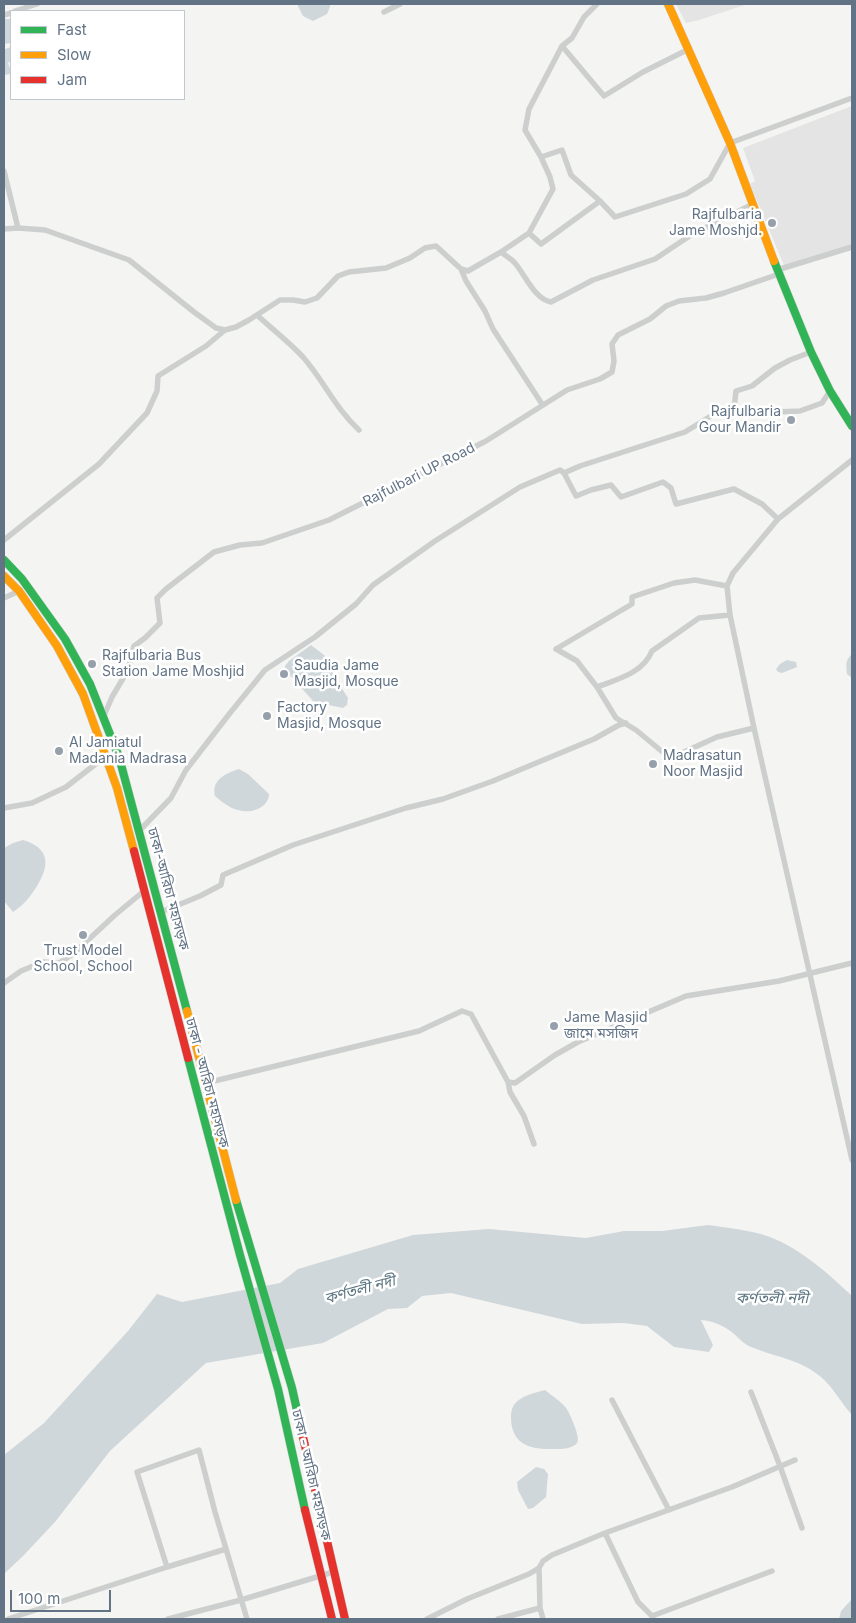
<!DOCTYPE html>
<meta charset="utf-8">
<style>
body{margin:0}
#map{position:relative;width:856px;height:1623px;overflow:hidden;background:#f4f4f2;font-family:Inter,sans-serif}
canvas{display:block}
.frame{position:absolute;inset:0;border:5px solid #627385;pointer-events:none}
.legend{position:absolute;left:10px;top:10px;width:175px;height:90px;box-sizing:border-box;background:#fff;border:1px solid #c0c7ce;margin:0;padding:6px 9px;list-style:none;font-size:15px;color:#627385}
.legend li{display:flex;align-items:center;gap:10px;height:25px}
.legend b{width:25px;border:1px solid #c0c7ce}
.scale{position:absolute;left:10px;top:1590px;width:101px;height:22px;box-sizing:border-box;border:2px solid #627385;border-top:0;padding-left:6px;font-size:15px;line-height:18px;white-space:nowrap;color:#627385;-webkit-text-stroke:4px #fff;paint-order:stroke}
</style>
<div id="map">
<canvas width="856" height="1623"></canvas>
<div class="frame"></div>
<ul class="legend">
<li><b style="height:6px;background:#30b455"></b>Fast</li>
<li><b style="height:6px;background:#ff9f0a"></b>Slow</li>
<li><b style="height:6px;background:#e5322d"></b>Jam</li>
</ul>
<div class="scale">100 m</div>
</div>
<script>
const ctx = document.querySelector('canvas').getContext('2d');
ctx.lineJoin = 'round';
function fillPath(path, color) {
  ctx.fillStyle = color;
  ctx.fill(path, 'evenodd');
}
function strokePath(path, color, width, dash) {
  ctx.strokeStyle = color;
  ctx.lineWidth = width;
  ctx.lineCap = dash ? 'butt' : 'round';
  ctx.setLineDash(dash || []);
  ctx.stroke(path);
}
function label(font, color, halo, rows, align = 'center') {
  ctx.font = font + ' Inter,"Noto Sans Bengali",sans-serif';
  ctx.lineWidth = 5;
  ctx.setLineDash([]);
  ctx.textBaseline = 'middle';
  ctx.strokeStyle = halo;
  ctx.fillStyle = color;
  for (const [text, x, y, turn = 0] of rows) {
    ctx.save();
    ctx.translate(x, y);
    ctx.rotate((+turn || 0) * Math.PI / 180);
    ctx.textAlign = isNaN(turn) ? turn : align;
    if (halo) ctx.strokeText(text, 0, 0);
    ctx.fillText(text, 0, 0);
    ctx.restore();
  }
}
const built = new Path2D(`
 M676,4H748L699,20L686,23Z
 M852,106V248L786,270L750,184L755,181L743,148Z`);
const water = new Path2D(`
 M297,4H330V7L327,14L313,21L303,16Z
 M4,19H11V43L4,44Z
 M11,47V61L8,63L11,71L10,74L4,75L5,49Z
 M311,645L324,655L331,664L334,676L348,698L347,705L343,708L314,702L287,672L285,666L289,661Z
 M852,654V678L847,674C846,666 845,660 852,654Z
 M787,660L796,662L797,667L782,673L778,672L776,669L780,664Z
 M239,769L248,774L269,794C269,806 254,813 243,811C232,810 223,803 215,796C211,780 226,773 239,769Z
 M23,840C50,848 50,865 37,886C30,897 24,905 13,912L4,901V848L13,843Z
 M708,1225C729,1228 750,1230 770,1237C801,1249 829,1274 852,1296V1415C841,1403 833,1387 821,1377C799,1358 772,1357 747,1345C742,1342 738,1337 733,1333C723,1325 713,1321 701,1320L713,1345L709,1352L674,1347L647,1326L624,1323L582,1324L451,1293L422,1296L407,1308L388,1309L323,1343L206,1363L110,1451L55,1522L23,1556L4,1574V1455L44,1423L128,1331L157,1294L182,1302L280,1283L298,1269L413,1235L489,1229L586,1238L624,1231H662Z
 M545,1390C552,1396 564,1403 568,1411C571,1417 581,1438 577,1443C572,1449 562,1449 555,1449C531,1450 510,1445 511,1415C512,1397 531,1394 545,1390Z
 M536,1467L544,1469L548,1474L546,1497L533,1508L528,1509L518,1490L517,1482Z
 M852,1599V1619H839L841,1611Z`);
const street = new Path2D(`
 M15,11L37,4
 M384,12L400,4
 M4,15L11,13
 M562,46L604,96L643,72L689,49
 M4,171L18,228
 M600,201L615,217L686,194L710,179L730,143L852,98
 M4,229L18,228L45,230L129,260L194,312L216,328L225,330L236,327L249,320L280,300H293L305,302L317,298L338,276L349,272L386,268L410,258L425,248L436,246L461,269L468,271L501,252L529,233L553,189L550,177L541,157L525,130L529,109L562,46L572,38L584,17L597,4
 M529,233L541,244L600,201L571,175L562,150L541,157
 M501,252C505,255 510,258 514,262C525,274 534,299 551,302L593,280L655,259L691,235L753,204
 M461,269L466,281L485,311L493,329L542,404
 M777,270L852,247
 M257,315C272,329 289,342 303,357C324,381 335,408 359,430
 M734,409L736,391L752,386L775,368L790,360L811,352
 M852,460L778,519L733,573L727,586L730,615L754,728L852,1160
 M564,473L580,466L685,432L719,411L734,409L751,413L800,411L822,403L830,391
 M4,540L99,464L147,413L157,391L158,376L206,346L225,330
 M4,598L19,591
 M556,649L577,661L597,687L616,718L636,730L665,754L673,757L717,737L754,728
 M556,649L632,604V597L674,583L695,580L727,586
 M597,687C618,679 643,673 652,651L699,618L730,615
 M103,718L112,697L128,670L134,646L145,638L160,623L157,598L166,589L214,552L240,545L262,543L329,520L486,441L567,390L600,379L612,372L614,361L612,344L618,335L650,319L666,306L679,301L706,298L724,293L779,274
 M4,808L32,803L66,787L106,756
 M139,831L171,798L186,770L230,713L265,670L315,637L356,604L373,585L435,541L520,487L560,470L564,473L576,496L591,490L611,485L621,497L663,482L671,488L676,504L734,489L762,504L778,519
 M161,912L200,896L221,885L223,875L293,845L406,808L443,799L493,781L594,739L619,725L626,723
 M4,983L21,971L43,962L59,963L73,954L115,915L144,891
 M508,1082L510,1092L524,1116L534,1144
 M206,1083L419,1031L462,1011L471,1014L508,1082L515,1083L555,1055L578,1042L686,996L779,981L852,963
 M751,1392L780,1466L802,1528
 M612,1400L669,1510
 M605,1533L638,1602L652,1616
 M167,1567L226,1549
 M539,1568L540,1608L543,1619
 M8,1619L167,1567L137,1472L199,1450L215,1512L247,1619
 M168,1619L241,1600L333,1572
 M427,1619L467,1599L529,1574L539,1568L543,1561L552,1555L605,1533L732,1487L795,1460
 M498,1619L540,1608
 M653,1619L652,1616L772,1571`);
const fast = new Path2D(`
 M774,261L811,352L830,391L852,426
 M4,560L22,579L65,639L90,684L119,757L187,1011
 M188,1058L240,1255L278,1389L305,1510
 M236,1200L292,1388L303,1437`);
const slow = new Path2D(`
 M668,4L730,143L774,261
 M4,576L19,591L57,646L83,694L117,788L134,851
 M187,1011L236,1200`);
const jam = new Path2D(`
 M134,851L188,1058
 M303,1437L345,1619
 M305,1510L332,1619`);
const markers = [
 [772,223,5,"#95a0ab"],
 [791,420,5,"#95a0ab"],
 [92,664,5,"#95a0ab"],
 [284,674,5,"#95a0ab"],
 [267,716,5,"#95a0ab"],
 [59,751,5,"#95a0ab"],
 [653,764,5,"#95a0ab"],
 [83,935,5,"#95a0ab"],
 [554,1026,5,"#95a0ab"]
];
const poiNames = [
 ["Rajfulbaria",762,215,"right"],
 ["Jame Moshjd.",762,231,"right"],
 ["Rajfulbaria",781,412,"right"],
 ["Gour Mandir",781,428,"right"],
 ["Rajfulbaria Bus",102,656],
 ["Station Jame Moshjid",102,672],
 ["Saudia Jame",294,666],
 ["Masjid, Mosque",294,682],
 ["Factory",277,708],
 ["Masjid, Mosque",277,724],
 ["Al Jamiatul",69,743],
 ["Madania Madrasa",69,759],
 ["Madrasatun",663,756],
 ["Noor Masjid",663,772],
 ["Trust Model",83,951,"center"],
 ["School, School",83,967,"center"],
 ["Jame Masjid",564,1018],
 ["জামে মসজিদ",564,1034]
];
const streetNames = [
 ["Rajfulbari UP Road",419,475,-27],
 ["ঢাকা-আরিচা মহাসড়ক",168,889,75],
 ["ঢাকা - আরিচা মহাসড়ক",207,1083,75],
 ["ঢাকা - আরিচা মহাসড়ক",311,1475,77]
];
const waterNames = [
 ["কর্ণতলী নদী",360,1290,-15],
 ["কর্ণতলী নদী",772,1298]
];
fillPath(built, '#e3e4e3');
fillPath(water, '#d0d7da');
strokePath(fast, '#cfd1d2', 9);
strokePath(slow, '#cfd1d2', 9);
strokePath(jam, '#cfd1d2', 9);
strokePath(street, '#cdcfcf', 5.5);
strokePath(fast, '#30b455', 8);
strokePath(slow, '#ff9f0a', 8);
strokePath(jam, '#e5322d', 8);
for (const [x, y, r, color] of markers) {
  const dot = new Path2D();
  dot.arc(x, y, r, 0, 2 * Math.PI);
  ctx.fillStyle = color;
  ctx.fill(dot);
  strokePath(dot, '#fff', 2);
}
label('14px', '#627385', '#fff', poiNames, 'left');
label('14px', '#627385', '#fff', streetNames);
label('italic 15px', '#5d7682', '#fff', waterNames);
</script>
